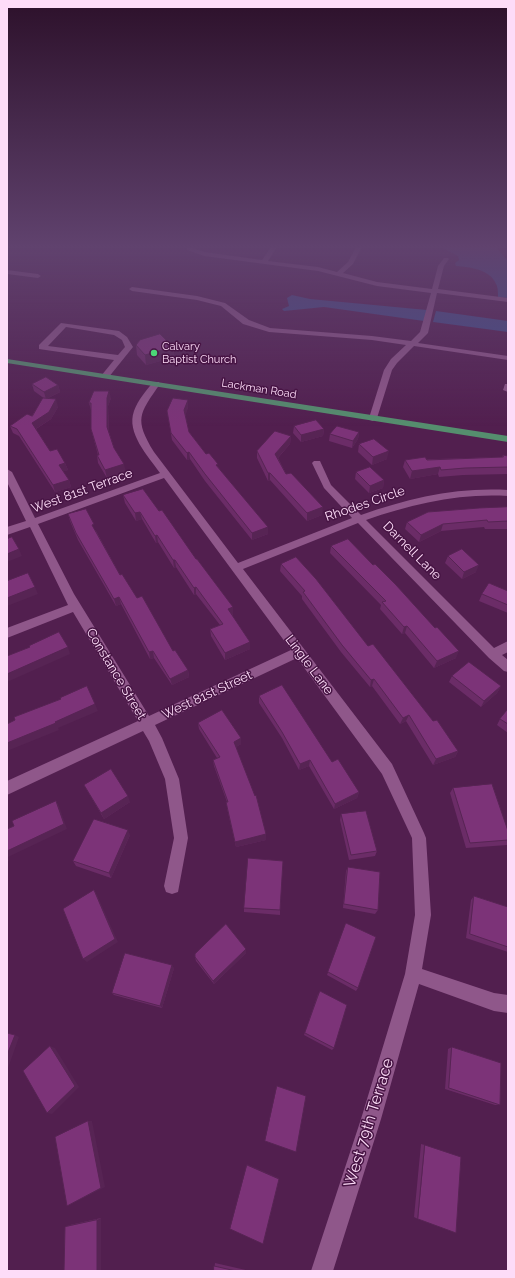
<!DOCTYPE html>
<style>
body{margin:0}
#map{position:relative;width:515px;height:1278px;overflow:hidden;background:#521f4f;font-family:Raleway,sans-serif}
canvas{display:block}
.frame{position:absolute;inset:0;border:8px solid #fddcf8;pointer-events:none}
</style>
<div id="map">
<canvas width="515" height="1278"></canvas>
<div class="frame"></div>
</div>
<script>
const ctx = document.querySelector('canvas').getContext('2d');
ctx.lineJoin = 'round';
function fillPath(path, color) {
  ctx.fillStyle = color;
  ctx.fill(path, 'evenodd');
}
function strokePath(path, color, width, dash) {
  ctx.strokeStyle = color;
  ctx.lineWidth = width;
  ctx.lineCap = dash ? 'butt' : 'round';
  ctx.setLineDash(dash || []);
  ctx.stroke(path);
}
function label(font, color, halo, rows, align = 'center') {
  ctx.font = font + ' Raleway,sans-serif';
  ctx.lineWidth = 3;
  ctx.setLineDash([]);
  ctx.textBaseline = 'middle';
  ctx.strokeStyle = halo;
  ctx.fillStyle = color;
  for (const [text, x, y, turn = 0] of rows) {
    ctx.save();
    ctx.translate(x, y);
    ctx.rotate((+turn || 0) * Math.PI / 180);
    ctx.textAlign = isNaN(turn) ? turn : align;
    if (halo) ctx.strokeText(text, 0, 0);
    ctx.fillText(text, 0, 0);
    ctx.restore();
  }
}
const green = new Path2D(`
 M441,247H496L508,261V298L498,297C498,293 498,287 496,284C490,269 469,267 456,266L455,263L459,260L458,256Z
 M292,295L310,299L427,310L424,321L324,307L284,311L282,309L289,306L287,298Z
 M436,311L508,321V332L433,322Z`);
const minor = new Path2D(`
 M187,247H193V248L205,252L262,260L271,247H277L268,261L318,267L337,272L348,262L356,247H362L353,264L343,273L377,282L432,289L438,266L444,258H448L449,259L444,266L438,289L508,298V302L437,293L428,333L418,343L508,356V360L414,346L397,363L392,370L377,418L373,421L370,420L369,418L384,370L391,359L406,345L372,340L269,332L243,324L221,306L197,300L132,291L129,289L132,287L197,296L225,303L249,320L270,328L372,336L411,341L420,332L431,293L377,286L318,271L204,256L187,250Z
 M7,270L38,274L41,276L38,278L7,274Z
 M61,323L119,331L127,337L133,347L108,378H102L101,376L114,360L39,349V345ZM66,327L114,335L122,340L125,347L118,355L48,346Z
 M153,382H159L160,384C139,414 134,419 154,452L238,563L352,518L324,488L312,463L314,461H320L331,485L361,515C409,498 457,487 508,490V496C459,493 412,504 366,520L494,648L508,641V652L502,655L508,660V672L504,671L489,658L358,523L243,569L392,764L424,833L426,838L431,915L422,969L494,993L508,995V1013L494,1011L419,984L381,1119L333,1271H311L361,1119L405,974L415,915L412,838L382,774L297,658L155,725L162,738L179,779L188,838L178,892L172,894L166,892L164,886L174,838L165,779L149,741L143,731L7,795V781L138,721L73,612L7,638V628L68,605L30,527L7,535V527L26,521L7,482V469L12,472L35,518L160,473C148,456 126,433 134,411C138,400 146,391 153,382ZM164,478L291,650L149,716L74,594L38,524Z
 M505,384H508V392L503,390Z`);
const major = new Path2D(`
 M7,359L508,436V442L7,363Z`);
const wall = new Path2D(`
 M136,345L173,347L174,357L146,365L137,355Z
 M32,384L58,385L60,392L46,399L58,407L51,419L36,429L50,451L65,463L68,470L63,471L69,480L71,487L55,492L19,436L13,433L10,426L32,416L45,399L34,391Z
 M111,398L108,406L109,432L114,448L126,472L107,478L98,463L97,455H98L91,429V410L89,403Z
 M188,407L185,416L189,432L206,454L218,467L268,534L252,540L205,481L190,459L187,460L172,440L167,411Z
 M294,426L324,429L323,436L301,442L293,433Z
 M359,432L358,439L352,448L329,441L330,434Z
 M291,436L290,444L278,458L286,474L322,515L307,521L270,480L268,481L257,458V451Z
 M359,444L387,459L372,465L358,452Z
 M503,455L508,456V474L463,475L439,477L438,474L410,479L403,467L405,460L502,457Z
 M356,472L384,480L383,488L369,493L355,479Z
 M123,495L159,511L233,614L232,615L250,649L225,660L211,636L210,629L220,625L196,594L194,595L176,567L174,568L158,542L156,543L142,519L136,521L125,503Z
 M508,507V529H485L484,527L441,531L419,542L405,529L407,522Z
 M68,514L96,531L120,575L137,598L173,651L188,670L189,677L172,685L154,658L150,659L121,604L116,606L78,540L70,521Z
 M331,546L373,565L435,628L456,658L434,668L405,633L402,634L380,609L381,605L330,553Z
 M448,556L476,572L462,579L445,563Z
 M281,564L368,646L433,721L458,751L455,757L433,765L406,721L400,724L372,686L370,687L341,652L302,599V596L280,571Z
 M508,591V613L479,601L482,594Z
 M452,676L501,686L497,693L481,707L449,682Z
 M259,696L332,762L359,792L357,798L334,809L309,766L299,770L282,738L259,703Z
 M508,709V733L497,725L500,719Z
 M198,723L241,738V744L236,747L266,834V840L236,847L227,808V802L214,766L213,760L217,758L199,729Z
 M84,785L130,802L104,819Z
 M453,788L508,831V843L507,845L466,848L450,793Z
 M341,814L377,851L375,856L349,860L340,820Z
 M130,835L111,878L76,866L73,861Z
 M348,867L378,910L375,914L343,908L346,871Z
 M474,896L508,907V952L466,938L471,900Z
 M244,908L280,910V915L244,912Z
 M346,923L358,988L356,991L327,975Z
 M246,953L214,984L196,961L195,957Z
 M174,968L162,1008L114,995L112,993Z
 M318,994L334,1048L332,1050L304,1035Z
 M452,1047L500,1105H495L445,1089L448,1049Z
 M421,1144L425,1145L418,1219L414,1217Z
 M101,1218V1271L65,1227L70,1225Z
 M215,1263L250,1271H214Z`);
const shadedWall = new Path2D(`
 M173,347L174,357L146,365L145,355Z
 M58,385L60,392L46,399L44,392Z
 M109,391L111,398L108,406L109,435L107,427V398Z
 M56,399L58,407L51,419L34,430L32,423Z
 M188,400V407L185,417L184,410Z
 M324,429L323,436L301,442V435Z
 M359,432L358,439L352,448L353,441Z
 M291,436L290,444L275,461V454Z
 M389,451L387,459L372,465L373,457Z
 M189,452L190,459L187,460V453Z
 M65,463L68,470L61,472L59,465Z
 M124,464L126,472L107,478L105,470Z
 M440,467L438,474L410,479L412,471Z
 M268,473H270V480L268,481Z
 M69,480L71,487L55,492L53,485Z
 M384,480L383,488L369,493L370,486Z
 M323,507L322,515L307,521V513Z
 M140,512L142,519L136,521L135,513Z
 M443,524L441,531L419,542L421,535Z
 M268,527V534L252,540V533Z
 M157,535L158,542L156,543L155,536Z
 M19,549L22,556L7,562V554Z
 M173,560H175L176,567L174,568Z
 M479,565L476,572L462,579L464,572Z
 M35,587L38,594L7,606V598Z
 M196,587V594L194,595V588Z
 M119,597L121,604L116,606L114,599Z
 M233,607V614L228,616V609Z
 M407,626L405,633L402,634L404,627Z
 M250,642V649L225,660V653Z
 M68,647L70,654L7,682V674Z
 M153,651L154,658L150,659L149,652Z
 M459,651L456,658L434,668L437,661Z
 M188,670L189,677L172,685L170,679Z
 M374,679L372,686L370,687L371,680Z
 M501,686L497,693L481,707L484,701Z
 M95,704L98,711L58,728L59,730L7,751V743Z
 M409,715L406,721L400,724L403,718Z
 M241,738V744L235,748L234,742Z
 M458,751L455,757L433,765L436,759Z
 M310,760L309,766L299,770L300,764Z
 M359,792L357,798L334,809L335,804Z
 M128,796L130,802L104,819L101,813Z
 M56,801L59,806L67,829L8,857L9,861L7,862V851Z
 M128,830L130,835L111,878L109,873Z
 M266,834V840L236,847L235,842Z
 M94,890L97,895L118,942L87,962L83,959Z
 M246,949V953L214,984L213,981Z
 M172,965L174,968L162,1008L160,1006Z
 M15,1035L19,1037L7,1071V1055Z
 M50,1046L55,1048L79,1087L52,1114L47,1113Z
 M88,1121H92L105,1187L67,1206Z
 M247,1164L279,1178V1179L247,1165Z
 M101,1218V1271H97V1220Z`);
const building = new Path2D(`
 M160,334L173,347L145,355L136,345L140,340Z
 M46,377L58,385L44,392L32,384Z
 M94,391H109L107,398V427L114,448L124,464L105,470L97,455H99L91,429V403H89Z
 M43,398L56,399L49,412L32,423L50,451L57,449L65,463L59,465L69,480L53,485L17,429L10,426L27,414L32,416Z
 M173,398L188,400L184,410L189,432L206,454L209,453L218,464L216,465L268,527L252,533L205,474L189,452L187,453L171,433L167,411Z
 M316,420L324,429L301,435L294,426Z
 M337,426L359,432L353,441L330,434Z
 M275,431L291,436L275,454L286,474L291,473L323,507L307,513L270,473H268L257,451Z
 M374,439L389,451L373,457L359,444Z
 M503,455L508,456V467L465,468L441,470L440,467L412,471L405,460L425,457L427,460L503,457Z
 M370,467L384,480L370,486L356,472Z
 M143,489L159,511L162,510L196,559H197L233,607L228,609L250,642L225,653L210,629L223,624L196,587L194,588L175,560H173L157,535L155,536L140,512L135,513L123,495Z
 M508,507V521L488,522L487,520L443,524L421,535L407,522L428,512L479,508Z
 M86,509L94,524L92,525L120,575L122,574L137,598L142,596L173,651L175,650L188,670L170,679L153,651L149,652L119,597L114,599L76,533L68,514Z
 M12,537L19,549L7,554V539Z
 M348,539L373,565L375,564L396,585L435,628L437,627L459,651L437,661L407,626L404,627L382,602L386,601L331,546Z
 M462,549L479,565L464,572L448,556Z
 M296,557L316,579L368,646L373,644L433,721L437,720L458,751L436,759L409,715L403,718L374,679L371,680L342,645L303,592L305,591L281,564Z
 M28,573L35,587L7,598V581Z
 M489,583L508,591V605L482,594Z
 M59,632L68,647L7,674V656L30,647L29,646Z
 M469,662L501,686L484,701L452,676Z
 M282,685L332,762L338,759L359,792L335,804L310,760L300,764L282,732L259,696Z
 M87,686L95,704L55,722L56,723L7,743V724L15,720L14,717L61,699L60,698Z
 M508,709V724L500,719Z
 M222,710L241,738L234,742L255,796L256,795L266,834L235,842L226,802H228L213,760L220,757L198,723Z
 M111,769L128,796L101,813L84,785Z
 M492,784L508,831V840L470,843L453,788Z
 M56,801L64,824L7,851V829L14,826L12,821Z
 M366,811L377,851L351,855L341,814Z
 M94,819L128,830L109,873L73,861Z
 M248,858L283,861L280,910L244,908Z
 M348,867L380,872L378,910L344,904Z
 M94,890L115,939L83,959L63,909Z
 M474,896L508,907V947L470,934Z
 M346,923L376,937L358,988L328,972Z
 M226,924L246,949L213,981L195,957V954Z
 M125,953L172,965L160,1006L112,993Z
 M320,991L347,1005L334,1048L305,1033Z
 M7,1033L15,1035L7,1055Z
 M50,1046L75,1086L47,1113L23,1071Z
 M452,1047L501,1063L500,1105L449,1088Z
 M277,1086L306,1096L296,1152L265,1141Z
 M88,1121L101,1188L67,1206L55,1137Z
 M425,1145L461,1157L456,1233L418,1219Z
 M247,1165L279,1179L263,1244L230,1229Z
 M97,1220V1271H64L65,1227Z
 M214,1266L236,1271H214Z`);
const markers = [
 [154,353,4,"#4cd677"]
];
const farPoinames = [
 ["Calvary",162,347],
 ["Baptist Church",162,360]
];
const farStreetnames = [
 ["Lackman Road",259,389,9]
];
const streetNames = [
 ["West 81st Terrace",82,491,-20],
 ["Rhodes Circle",365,504,-19],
 ["Darnell Lane",412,551,45],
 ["Lingle Lane",309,665,53],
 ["Constance Street",116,674,59],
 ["West 81st Street",207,695,-25]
];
const nearStreetnames = [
 ["West 79th Terrace",369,1123,-73]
];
fillPath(green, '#3e4f8b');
fillPath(minor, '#8f578a');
fillPath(major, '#558e6e');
fillPath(wall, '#6b2c67');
fillPath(shadedWall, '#572454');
fillPath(building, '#7c3378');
strokePath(building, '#572454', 1);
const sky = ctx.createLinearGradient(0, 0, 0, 426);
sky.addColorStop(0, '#2d112b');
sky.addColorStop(0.58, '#60426e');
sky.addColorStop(1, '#60426e00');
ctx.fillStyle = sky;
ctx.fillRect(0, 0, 515, 426);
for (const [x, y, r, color] of markers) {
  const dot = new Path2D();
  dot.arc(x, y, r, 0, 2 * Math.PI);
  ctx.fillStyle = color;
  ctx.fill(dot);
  strokePath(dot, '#471444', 1.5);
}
label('11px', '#fddcf8', '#471444', farPoinames, 'left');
label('11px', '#fddcf8', '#471444', farStreetnames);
label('13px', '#fddcf8', '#471444', streetNames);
label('16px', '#fddcf8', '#471444', nearStreetnames);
</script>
